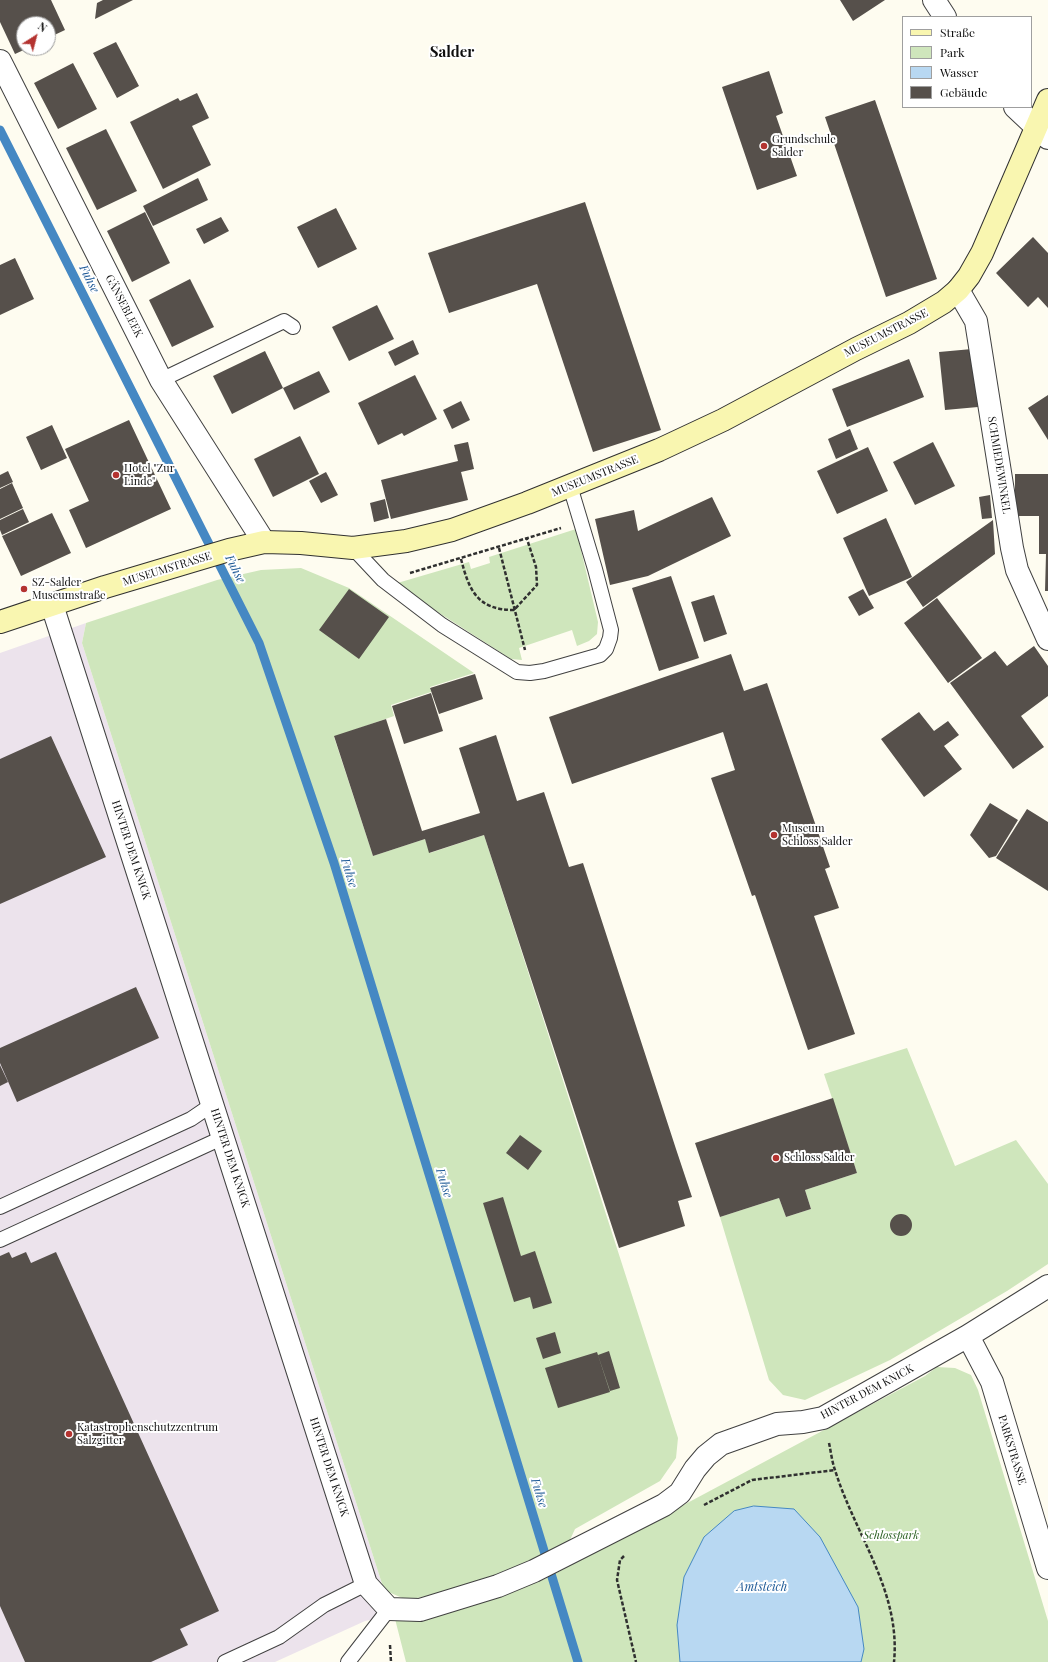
<!DOCTYPE html>
<meta charset="utf-8">
<style>
body{margin:0}
#map{position:relative;width:1048px;height:1662px;overflow:hidden;background:#fefcf0;font-family:"Playfair Display",serif}
canvas{display:block}
.legend{position:absolute;left:902px;top:16px;width:130px;height:92px;box-sizing:border-box;background:#fff;border:1px solid #9f9f9f;margin:0;padding:5px 7px;list-style:none;font-size:12px;color:#0e0e0e}
.legend li{display:flex;align-items:center;gap:8px;height:20px}
.legend b{width:20px;border:1px solid #9f9f9f}
.north{position:absolute;left:16px;top:16px;width:40px;height:40px;box-sizing:border-box;background:#fff;border:1px solid #9f9f9f;border-radius:50%;rotate:36deg;font-size:11px;font-weight:700;line-height:16px;text-align:center;color:#0e0e0e}
.north::after{content:'';display:block;margin:auto;width:14px;height:18px;background:#b43330;clip-path:polygon(50% 0,100% 100%,50% 72%,0 100%)}
</style>
<div id="map">
<canvas width="1048" height="1662"></canvas>
<ul class="legend">
<li><b style="height:5px;background:#f9f6b0"></b>Straße</li>
<li><b style="height:11px;background:#cfe6bc"></b>Park</li>
<li><b style="height:11px;background:#b8d8f2"></b>Wasser</li>
<li><b style="height:11px;background:#56504b"></b>Gebäude</li>
</ul>
<div class="north">N</div>
</div>
<script>
const ctx = document.querySelector('canvas').getContext('2d');
ctx.lineJoin = 'round';
function fillPath(path, color) {
  ctx.fillStyle = color;
  ctx.fill(path, 'evenodd');
}
function strokePath(path, color, width, dash) {
  ctx.strokeStyle = color;
  ctx.lineWidth = width;
  ctx.lineCap = dash ? 'butt' : 'round';
  ctx.setLineDash(dash || []);
  ctx.stroke(path);
}
function label(font, color, halo, rows, align = 'center') {
  ctx.font = font + ' "Playfair Display",serif';
  ctx.lineWidth = 4;
  ctx.setLineDash([]);
  ctx.textBaseline = 'middle';
  ctx.strokeStyle = halo;
  ctx.fillStyle = color;
  for (const [text, x, y, turn = 0] of rows) {
    ctx.save();
    ctx.translate(x, y);
    ctx.rotate((+turn || 0) * Math.PI / 180);
    ctx.textAlign = isNaN(turn) ? turn : align;
    if (halo) ctx.strokeText(text, 0, 0);
    ctx.fillText(text, 0, 0);
    ctx.restore();
  }
}
const industrial = new Path2D(`
 M86,623L82,643L384,1590L394,1615L365,1621L275,1662H0V653Z`);
const green = new Path2D(`
 M576,529L598,622L597,634L589,641L577,646L572,630L519,648L522,660L511,659L394,584L469,562L471,569L490,563L489,557Z
 M301,568L349,588L474,673L430,687L431,692L391,705L394,716L334,737L373,856L425,839L430,853L484,835L678,1438L676,1458L660,1481L575,1529L569,1542L537,1560L491,1578L450,1591L407,1600L384,1590L82,643L86,623L217,580L261,570Z
 M907,1048L955,1166L1016,1140L1048,1184V1264L1007,1291L890,1360L805,1400L783,1395L769,1380L720,1217L779,1198L786,1217L811,1209L805,1190L857,1173L824,1074Z
 M937,1367L955,1368L971,1375L978,1390L1048,1621V1662H406L394,1615L460,1607L545,1579L925,1376Z`);
const water = new Path2D(`
 M754,1506L794,1509L820,1537L858,1607L864,1649L861,1662H680L677,1625L684,1577L704,1537L734,1511Z`);
const stream = new Path2D(`
 M0,130L259,643L334,863L578,1662`);
const building = new Path2D(`
 M0,0H51L65,30L48,38V24H24V48H28L15,54L0,22Z
 M103,0H133L95,19L97,3Z
 M840,0H885L853,21Z
 M116,42L139,86L117,98L93,53Z
 M73,63L97,109L58,129L34,83Z
 M769,71L783,113L776,116L797,176L757,190L722,87Z
 M197,93L209,118L192,126L211,165L163,189L130,122L178,98L180,101Z
 M875,100L937,279L886,297L825,117Z
 M106,129L137,191L97,210L66,148Z
 M198,178L208,200L153,226L143,206Z
 M585,202L661,430L593,452L537,284L449,313L428,253Z
 M336,208L357,249L318,268L297,227Z
 M145,212L170,263L132,282L107,231Z
 M221,217L229,231L204,244L196,229Z
 M1033,237L1048,253V308L1038,297L1028,307L996,273Z
 M15,258L34,299L0,315V265Z
 M190,279L214,327L172,347L149,300Z
 M377,305L394,339L349,361L332,327Z
 M413,340L419,354L395,366L388,352Z
 M972,349L978,407L945,410L939,352Z
 M265,351L283,388L232,414L213,376Z
 M909,359L924,397L847,427L832,389Z
 M319,371L330,392L294,410L283,388Z
 M415,375L437,419L404,436L402,433L378,445L358,403Z
 M1048,395V440L1028,408Z
 M461,401L470,420L452,429L443,410Z
 M129,420L171,509L86,548L69,510L89,501L65,449Z
 M52,425L67,458L41,470L26,437Z
 M850,429L858,449L836,459L828,439Z
 M300,436L319,474L273,497L254,459Z
 M468,442L474,469L461,472L468,500L391,519L381,480L458,461L454,445Z
 M933,442L955,486L915,505L893,462Z
 M868,447L888,491L837,514L817,471Z
 M8,471L13,482L0,488V475Z
 M326,472L338,495L321,503L309,481Z
 M1015,474H1048V591H1045L1046,554H1039V516H1015Z
 M12,483L23,508L0,519V489Z
 M990,495L992,518L982,519L979,497Z
 M712,497L731,536L648,576L610,585L595,519L634,510L638,531Z
 M385,499L389,518L374,522L370,503Z
 M23,509L29,522L2,535L0,530V520Z
 M52,513L71,553L21,576L2,536Z
 M886,518L912,577L869,596L843,538Z
 M993,520L995,554L923,607L906,582Z
 M671,576L699,658L659,671L632,588Z
 M349,589L389,617L359,659L319,630Z
 M863,589L874,608L859,616L848,597Z
 M714,595L727,634L704,642L691,602Z
 M937,598L982,658L948,683L904,623Z
 M1034,646L1048,666V696L1021,716L1044,747L1013,769L950,683L995,651L1007,666Z
 M731,654L744,691L767,683L830,867L825,869L839,908L814,916L855,1034L808,1050L755,895L752,896L711,778L735,770L723,732L572,784L549,717Z
 M475,674L483,699L439,714L430,688Z
 M431,693L443,731L404,744L392,706Z
 M919,712L934,731L948,721L959,735L944,746L962,769L924,797L881,739Z
 M386,719L422,831L480,813L459,748L496,735L517,801L544,792L569,867L583,863L676,1149L692,1197L678,1201L685,1226L619,1248L484,835L429,853L425,839L373,856L334,736Z
 M51,736L106,857L0,904V759Z
 M990,803L1018,820L996,856L989,858L970,835Z
 M1027,809L1048,822V891L996,858Z
 M136,987L159,1038L17,1102L0,1063V1048Z
 M0,1065L8,1082L0,1086Z
 M833,1098L857,1173L805,1190L811,1209L786,1217L779,1198L720,1217L695,1143Z
 M520,1135L542,1151L528,1170L506,1153Z
 M503,1197L521,1256L535,1251L552,1303L533,1309L530,1297L514,1302L483,1203Z
 M890 1225a11 11 0 1 1 22 0a11 11 0 1 1-22 0Z
 M9,1252L12,1258L26,1252L31,1263L56,1252L219,1611L180,1629L188,1645L151,1662H25L0,1606V1256Z
 M555,1332L561,1353L543,1359L536,1338Z
 M609,1351L620,1388L610,1391L598,1355Z
 M597,1352L610,1392L558,1408L545,1368Z`);
const path = new Path2D(`
 M499,548L525,650
 M461,559C469,590 477,610 514,610L537,585L536,567L527,539
 M410,573L561,528
 M829,1443C831,1452 832,1462 835,1470C855,1535 901,1591 894,1662
 M704,1505L752,1480L835,1470
 M624,1556L620,1560L617,1580L636,1662
 M390,1645L391,1662`);
const service = new Path2D(`
 M161,380L284,321L293,327
 M353,548L383,580L442,625L517,672L530,673L544,671L600,655L606,649L610,638L611,630L595,569L570,486
 M0,1207L191,1119L213,1104
 M0,1240L224,1137
 M225,1662L279,1637L324,1605L366,1584
 M348,1662L389,1609`);
const minor = new Path2D(`
 M934,0L945,17
 M0,61L161,380L264,542
 M1015,107L1048,138
 M958,290L976,321L1012,548L1017,570L1048,639
 M52,605L366,1584L389,1609L420,1610L498,1586L534,1571L664,1505L680,1493L695,1469L706,1456L721,1444L777,1424L803,1422L823,1418L968,1336L1048,1286
 M968,1336L992,1382L1048,1568`);
const secondary = new Path2D(`
 M0,622L105,587L229,550L264,542L301,543L353,548L406,541L452,530L527,503L659,450L723,420L856,349L909,323L944,302L958,290L969,276L982,253L1048,100`);
const markers = [
 [764,146,4,"#b43330"],
 [116,475,4,"#b43330"],
 [24,589,4,"#b43330"],
 [774,835,4,"#b43330"],
 [776,1158,4,"#b43330"],
 [69,1434,4,"#b43330"]
];
const poiNames = [
 ["Grundschule",772,140],
 ["Salder",772,153],
 ["Hotel \"Zur",124,469],
 ["Linde\"",124,482],
 ["SZ-Salder",32,583],
 ["Museumstraße",32,596],
 ["Museum",782,829],
 ["Schloss Salder",782,842],
 ["Schloss Salder",784,1158],
 ["Katastrophenschutzzentrum",77,1428],
 ["Salzgitter",77,1441]
];
const streetNames = [
 ["GÄNSEBLEEK",124,306,63],
 ["MUSEUMSTRASSE",886,333,-27],
 ["SCHMIEDEWINKEL",999,465,81],
 ["MUSEUMSTRASSE",595,476,-22],
 ["MUSEUMSTRASSE",167,569,-17],
 ["HINTER DEM KNICK",131,850,72],
 ["HINTER DEM KNICK",230,1158,72],
 ["HINTER DEM KNICK",867,1392,-28],
 ["PARKSTRASSE",1012,1450,73],
 ["HINTER DEM KNICK",329,1467,72]
];
const parkNames = [
 ["Schlosspark",891,1536]
];
const waterNames = [
 ["Fuhse",89,279,63],
 ["Fuhse",235,569,63],
 ["Fuhse",349,873,73],
 ["Fuhse",444,1183,73],
 ["Fuhse",539,1493,73],
 ["Amtsteich",762,1587]
];
const districtNames = [
 ["Salder",452,52]
];
fillPath(industrial, '#ece3ec');
fillPath(green, '#cfe6bc');
fillPath(water, '#b8d8f2');
strokePath(water, '#4588c3', 1);
strokePath(stream, '#4588c3', 9);
fillPath(building, '#56504b');
strokePath(service, '#414141', 16);
strokePath(minor, '#414141', 24);
strokePath(secondary, '#303030', 24);
strokePath(path, '#303030', 2.5, [4, 2]);
strokePath(service, '#fff', 14);
strokePath(minor, '#fff', 22);
strokePath(secondary, '#f9f6b0', 22);
for (const [x, y, r, color] of markers) {
  const dot = new Path2D();
  dot.arc(x, y, r, 0, 2 * Math.PI);
  ctx.fillStyle = color;
  ctx.fill(dot);
  strokePath(dot, '#fff', 1.5);
}
label('11px', '#0e0e0e', '#fff', poiNames, 'left');
label('11px', '#0e0e0e', '#fff', streetNames);
label('italic 11px', '#2b6123', '#fff', parkNames);
label('italic 12px', '#205b97', '#fff', waterNames);
label('bold 15px', '#0e0e0e', '#fff', districtNames);
</script>
